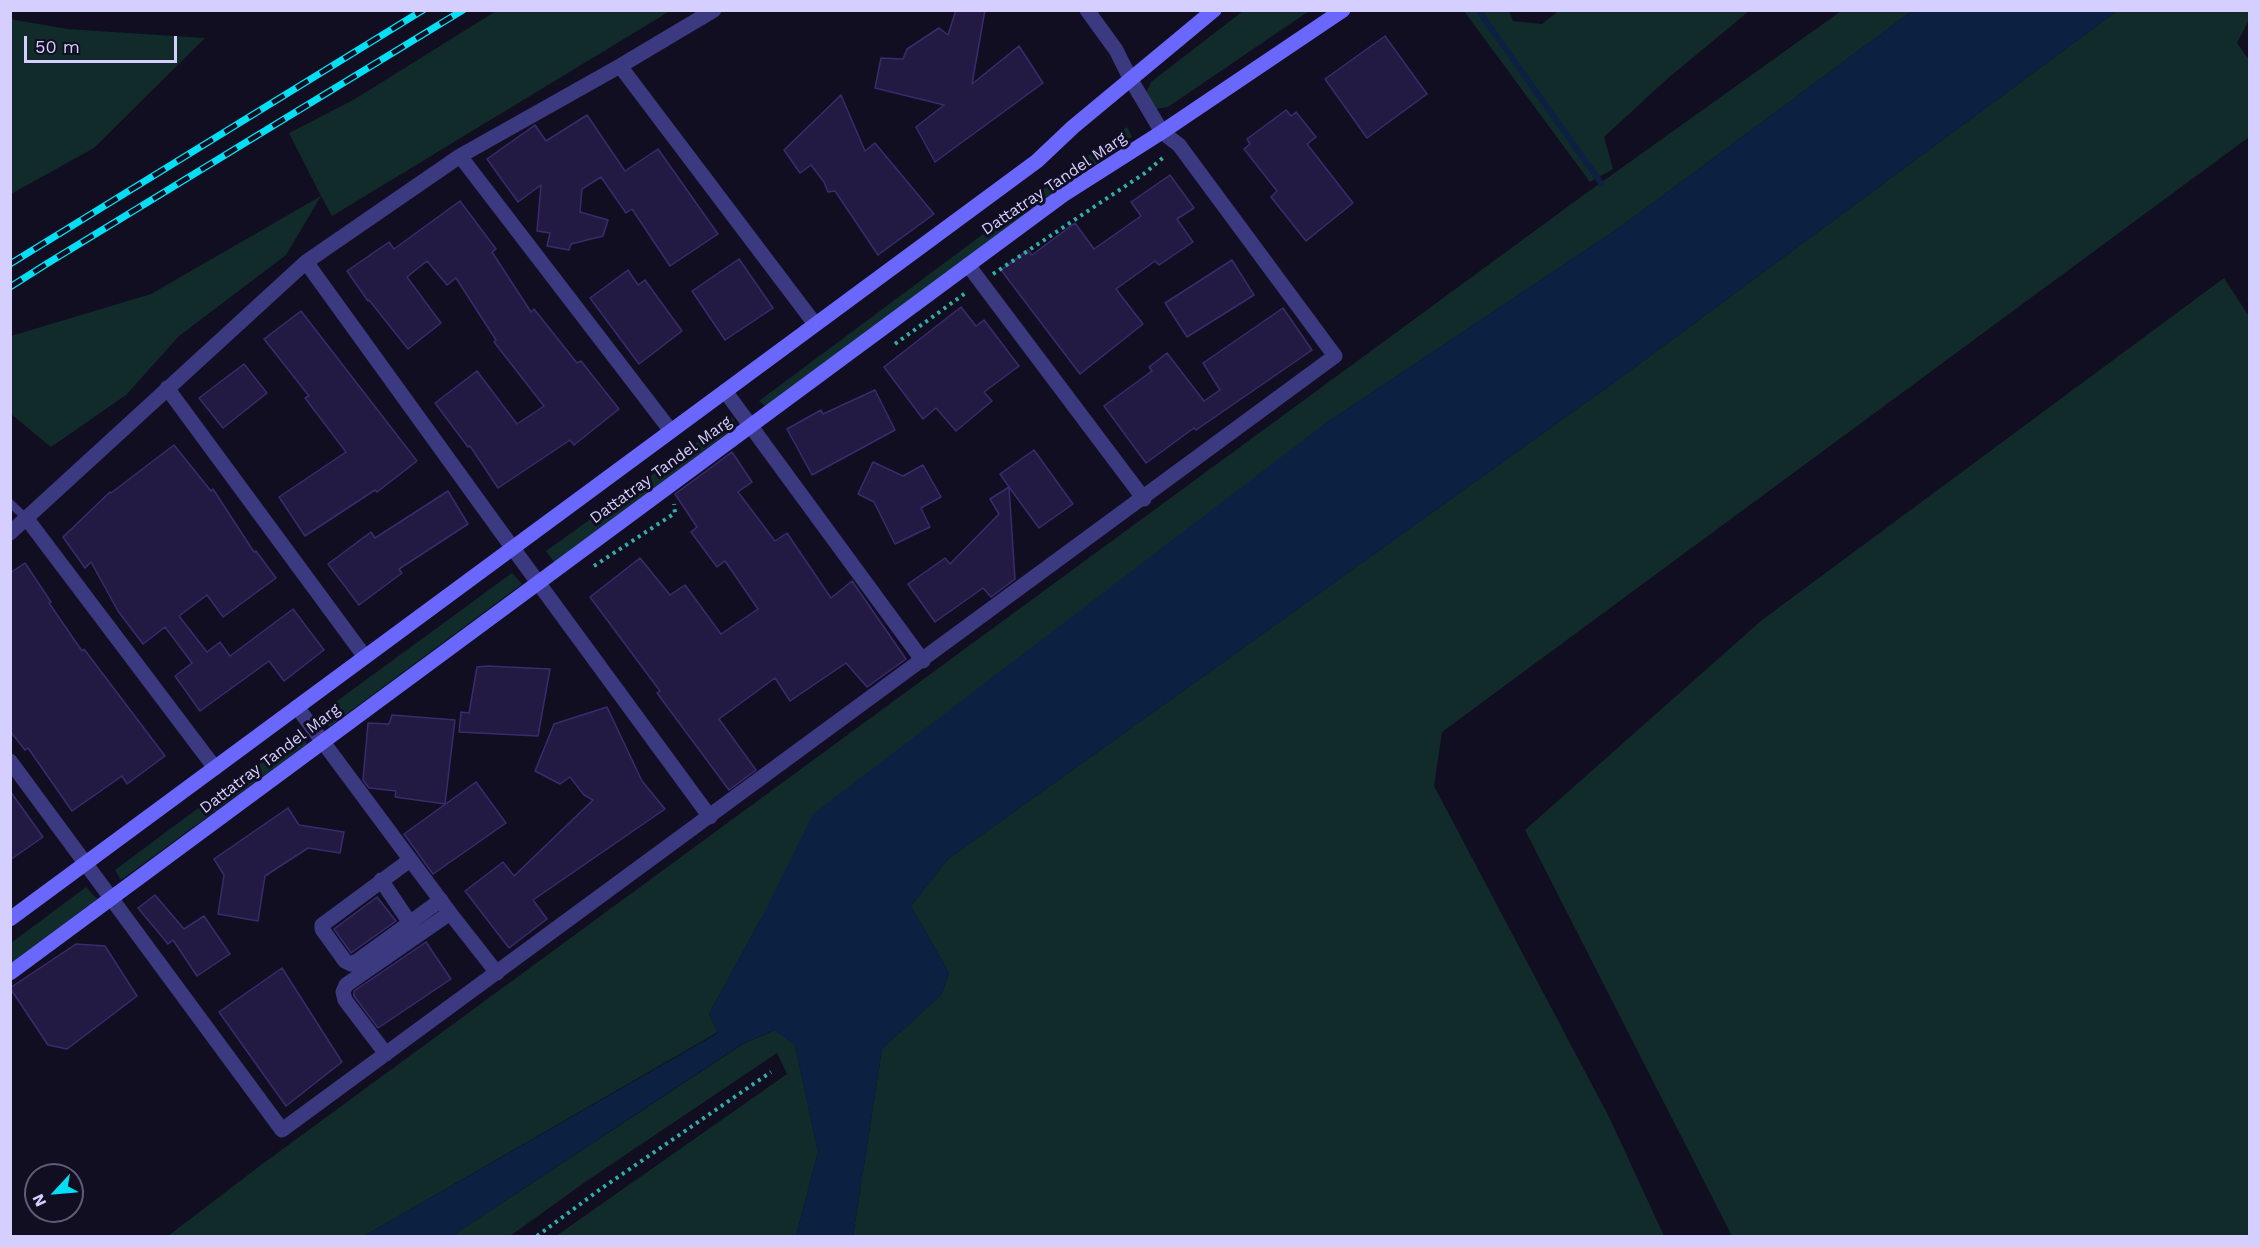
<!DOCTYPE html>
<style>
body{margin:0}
#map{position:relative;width:2260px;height:1247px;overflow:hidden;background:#110e21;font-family:"Work Sans",sans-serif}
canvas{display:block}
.frame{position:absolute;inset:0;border:12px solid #d4cffe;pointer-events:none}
.north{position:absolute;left:24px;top:1163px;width:60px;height:60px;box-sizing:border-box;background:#110e21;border:2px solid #5f5b79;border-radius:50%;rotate:244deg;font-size:16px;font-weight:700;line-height:24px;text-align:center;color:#d4cffe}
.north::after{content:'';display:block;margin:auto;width:21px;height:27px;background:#04dff5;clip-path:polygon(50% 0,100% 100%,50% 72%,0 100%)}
.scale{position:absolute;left:24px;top:36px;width:153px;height:27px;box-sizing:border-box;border:3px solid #d4cffe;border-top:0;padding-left:8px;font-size:18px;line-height:21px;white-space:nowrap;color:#d4cffe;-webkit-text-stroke:4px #110e21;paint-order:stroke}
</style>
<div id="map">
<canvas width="2260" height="1247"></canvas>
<div class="frame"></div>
<div class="north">N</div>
<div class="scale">50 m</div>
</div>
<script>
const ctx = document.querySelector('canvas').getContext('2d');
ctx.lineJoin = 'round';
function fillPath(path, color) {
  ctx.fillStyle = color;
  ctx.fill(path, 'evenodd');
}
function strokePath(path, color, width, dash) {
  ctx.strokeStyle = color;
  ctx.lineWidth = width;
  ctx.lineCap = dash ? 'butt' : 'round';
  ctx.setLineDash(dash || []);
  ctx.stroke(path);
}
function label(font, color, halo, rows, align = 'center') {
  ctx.font = font + ' "Work Sans",sans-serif';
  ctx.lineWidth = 6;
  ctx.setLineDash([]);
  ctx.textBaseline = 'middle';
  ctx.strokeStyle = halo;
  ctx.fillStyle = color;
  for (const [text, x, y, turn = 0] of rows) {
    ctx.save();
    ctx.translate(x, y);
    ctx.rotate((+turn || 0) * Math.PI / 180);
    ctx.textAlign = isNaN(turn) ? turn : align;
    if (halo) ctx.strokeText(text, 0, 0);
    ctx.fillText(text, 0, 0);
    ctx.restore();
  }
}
const green = new Path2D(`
 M496,11H670L332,216L321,196L286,255L179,336L126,395L51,447L11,414V336L151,294L321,196L289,133L355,99Z
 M1243,11H1309L1168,107L1156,109L1145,95L1151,82Z
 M1464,11H1509L1513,21L1542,24L1558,11H1749L1667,79L1604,137L1613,169L1590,182Z
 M1841,11H1912L1623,225L1323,425L762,917L709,1014L718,1032L364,1236H168L261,1165L1585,194Z
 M2117,11H2249V20L2237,43L2249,60V137L1442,732L1434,786L1609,1117L1664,1236H853L882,1049L941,995L949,973L911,906L948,859L1619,379Z
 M10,19L67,29L205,38L94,148L11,194Z
 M1127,127L1132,137L765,406L759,401Z
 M2224,278L2250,318L2249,1236H1732L1525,830L1762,620Z
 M732,417L737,426L555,563L546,551Z
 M512,573L522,584L329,727L322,712Z
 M299,733L307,744L121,880L115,870Z
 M86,887L97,899L11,963V943Z
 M775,1030L795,1045L818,1152L796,1236H556L787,1074L777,1053L588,1180L510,1236H452L743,1044Z`);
const water = new Path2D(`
 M1912,11H2117L1619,379L948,859L911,906L949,973L941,995L882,1049L853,1236H796L818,1152L795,1045L775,1030L742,1044L452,1236H364L718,1033L709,1014L762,917L813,814L1323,425L1623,225Z`);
const stream = new Path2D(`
 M1478,10L1601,183`);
const building = new Path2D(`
 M956,10H985L972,84L1019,46L1043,83L935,162L916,127L944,105L875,88L881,58L903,59L907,49L939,28L948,35Z
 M1385,36L1427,94L1367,138L1325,79Z
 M841,95L865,151L875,143L934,214L878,255L835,191L828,192L824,182L811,165L800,173L784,150Z
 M1286,110L1291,116L1296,112L1316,137L1307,144L1353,203L1306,241L1271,197L1277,191L1244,149L1250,144L1247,139Z
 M587,115L625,171L658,149L718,234L670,266L632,209L626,213L601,177L582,189L580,212L608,220L603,236L571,244L569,250L547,246L550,233L537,231L541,185L518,202L487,159L535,125L546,141Z
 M1170,175L1194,208L1177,219L1193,242L1159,265L1155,261L1116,289L1143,324L1080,374L1001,270L1028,250L1032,255L1075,223L1094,249L1141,216L1131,202Z
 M460,201L496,249L492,252L531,312L534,309L577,363L581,361L619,409L574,445L570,440L498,488L470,446L468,447L435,403L477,371L517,424L544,406L494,342L496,340L456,278L447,285L427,261L407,277L441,323L408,349L369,300L368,301L347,271L389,242L394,249Z
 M739,259L773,308L725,340L692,291Z
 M1232,260L1254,295L1187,337L1165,303Z
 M628,270L638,285L645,280L682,331L639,364L590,298Z
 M961,307L976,326L984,320L1019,366L984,392L992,401L956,431L936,408L923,419L884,367Z
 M1283,308L1312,350L1196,430L1194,428L1146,463L1104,406L1152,371L1149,367L1167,353L1204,401L1220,390L1203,363Z
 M301,311L417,461L377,492L375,490L305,536L279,497L346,452L305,398L309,396L264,339Z
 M244,364L267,393L223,428L199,398Z
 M875,390L895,430L812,475L787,429L821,410L823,414Z
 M174,445L211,491L213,489L254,552L256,551L276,578L223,617L207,595L179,616L207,652L220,642L230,656L293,609L324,650L284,681L269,661L200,711L175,676L192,663L165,627L143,644L118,611L91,562L85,568L63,537L110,492L111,493Z
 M1034,450L1073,504L1039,528L1009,487L1015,579L991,597L983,588L935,622L908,584L945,558L950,564L999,514L990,499L1009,487L1000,474Z
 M732,452L752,482L738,492L775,541L787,533L831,598L852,581L906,659L867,687L846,663L790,701L775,678L719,719L756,770L729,790L657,693L660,691L590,597L640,558L670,595L685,585L721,634L758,609L725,561L717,567L691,532L697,527L675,494Z
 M873,462L903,476L923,465L941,497L921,508L930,527L895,544L874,502L858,494Z
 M448,491L468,524L399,569L402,573L359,605L328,564L371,532L375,538Z
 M25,563L51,602L49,603L82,651L84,649L165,756L127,784L122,776L72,811L28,748L25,750L10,731V573Z
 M487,666L550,669L538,736L459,732L461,712L469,713L477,667Z
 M607,707L642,781L665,809L533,900L547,919L509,948L465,891L503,862L514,876L593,800L584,795L570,777L560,784L535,771L554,724Z
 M392,715L455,720L445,804L395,797L396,791L369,788L363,780L368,723L389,724Z
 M476,782L506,823L433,874L404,834Z
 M10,791L43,837L10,860Z
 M288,808L299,825L344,832L340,853L308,848L265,876L258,921L218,914L224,875L214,859Z
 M155,895L184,929L204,916L230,954L197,976L173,940L168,944L138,908Z
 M377,897L396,921L351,953L334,929Z
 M426,942L451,979L378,1028L354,996V991Z
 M76,944L105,946L137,996L67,1049L48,1045L10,988Z
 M282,968L342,1062L286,1106L219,1012Z`);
const path = new Path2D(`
 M993,274L1145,173L1165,156
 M895,344L967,292
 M594,566L675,513L674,504
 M537,1236L602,1188L771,1072`);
const lane = new Path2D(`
 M10,503L27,519`);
const street = new Path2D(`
 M620,66L815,324
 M460,156L671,431
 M306,262L501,532L710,817
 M968,265L1144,499
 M167,388L365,657
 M725,391L923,661
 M27,519L215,768
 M10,533L306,262L460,156L620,66L714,10
 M297,707L450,913L497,973
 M10,761L282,1130L1335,356L1179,145L1162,132L1131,80L1116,50L1087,10
 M410,860L322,925V929L345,961L351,964L357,961L441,900
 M381,880L410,923
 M386,1054L345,1000L343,992L346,985L450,913`);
const secondary = new Path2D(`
 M10,919L1037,161L1073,127L1214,10
 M10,973L1063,195L1162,132L1343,10`);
const rail = new Path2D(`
 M10,264L423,10
 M10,287L48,263L463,10`);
const streetNames = [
 ["Dattatray Tandel Marg",1054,184,-34],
 ["Dattatray Tandel Marg",661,470,-36],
 ["Dattatray Tandel Marg",270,759,-37]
];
fillPath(green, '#112b2a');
fillPath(water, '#0c2042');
strokePath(stream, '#0c2042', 6);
fillPath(building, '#221a42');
strokePath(building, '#392c6e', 1.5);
strokePath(path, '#30b1a8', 4, [3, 4.5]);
strokePath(lane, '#3b3980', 8);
strokePath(street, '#3b3980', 15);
strokePath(secondary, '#6a67fd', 15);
strokePath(rail, '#04dff5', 7);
strokePath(rail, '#110e21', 4.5, [14]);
label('16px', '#d4cffe', '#110e21', streetNames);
</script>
